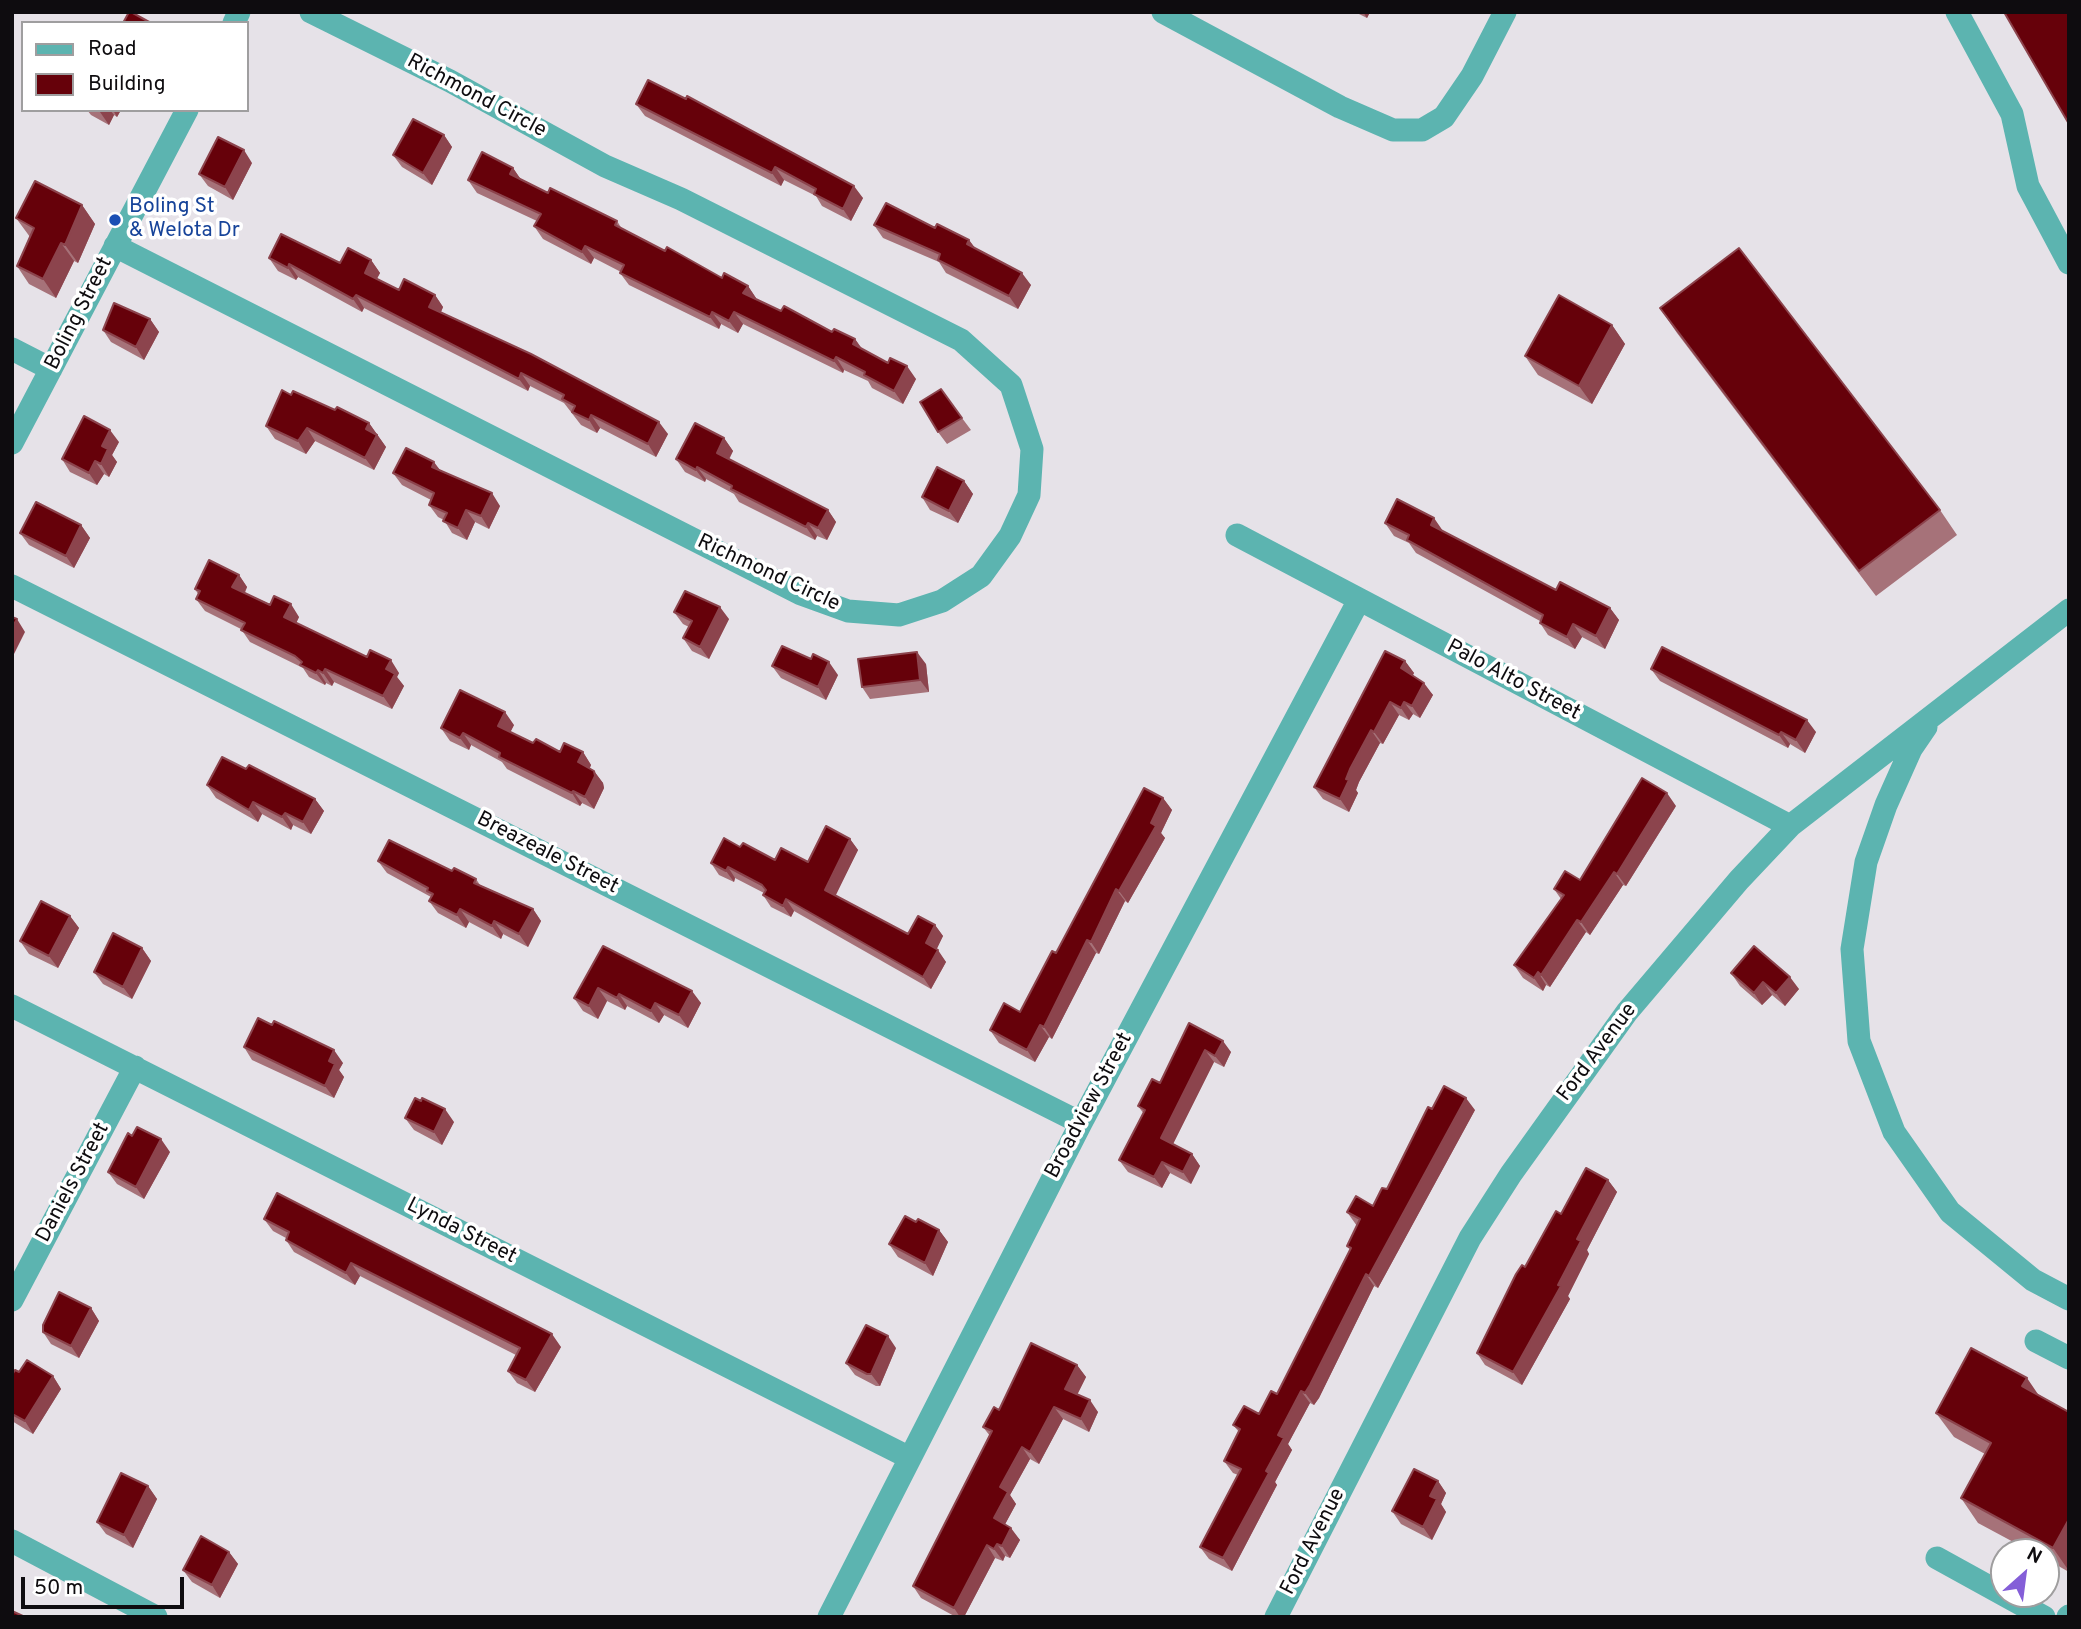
<!DOCTYPE html>
<style>
body{margin:0}
#map{position:relative;width:2081px;height:1629px;overflow:hidden;background:#e6e2e8;font-family:Overpass,sans-serif}
canvas{display:block}
.frame{position:absolute;inset:0;border:14px solid #0e0c0f;pointer-events:none}
.legend{position:absolute;left:21px;top:21px;width:228px;height:91px;box-sizing:border-box;background:#fff;border:2px solid #9f9e9f;margin:0;padding:9px 12px;list-style:none;font-size:21px;color:#0e0c0f}
.legend li{display:flex;align-items:center;gap:14px;height:35px}
.legend b{width:35px;border:2px solid #9f9e9f}
.north{position:absolute;left:1990px;top:1538px;width:70px;height:70px;box-sizing:border-box;background:#fff;border:2px solid #9f9e9f;border-radius:50%;rotate:28deg;font-size:19px;font-weight:700;line-height:28px;text-align:center;color:#0e0c0f}
.north::after{content:'';display:block;margin:auto;width:24px;height:32px;background:#845ed8;clip-path:polygon(50% 0,100% 100%,50% 72%,0 100%)}
.scale{position:absolute;left:21px;top:1577px;width:163px;height:32px;box-sizing:border-box;border:4px solid #0e0c0f;border-top:0;padding-left:9px;font-size:21px;line-height:24px;white-space:nowrap;color:#0e0c0f;-webkit-text-stroke:5px #fff;paint-order:stroke}
</style>
<div id="map">
<canvas width="2081" height="1629"></canvas>
<div class="frame"></div>
<ul class="legend">
<li><b style="height:9px;background:#5cb4b0"></b>Road</li>
<li><b style="height:19px;background:#66010a"></b>Building</li>
</ul>
<div class="north">N</div>
<div class="scale">50 m</div>
</div>
<script>
const ctx = document.querySelector('canvas').getContext('2d');
ctx.lineJoin = 'round';
function strokePath(path, color, width, dash) {
  ctx.strokeStyle = color;
  ctx.lineWidth = width;
  ctx.lineCap = dash ? 'butt' : 'round';
  ctx.setLineDash(dash || []);
  ctx.stroke(path);
}
function fillPath(path, color) {
  ctx.fillStyle = color;
  ctx.fill(path, 'evenodd');
}
function label(font, color, halo, rows, align = 'center') {
  ctx.font = font + ' Overpass,sans-serif';
  ctx.lineWidth = 7;
  ctx.setLineDash([]);
  ctx.textBaseline = 'middle';
  ctx.strokeStyle = halo;
  ctx.fillStyle = color;
  for (const [text, x, y, turn = 0] of rows) {
    ctx.save();
    ctx.translate(x, y);
    ctx.rotate((+turn || 0) * Math.PI / 180);
    ctx.textAlign = isNaN(turn) ? turn : align;
    if (halo) ctx.strokeText(text, 0, 0);
    ctx.fillText(text, 0, 0);
    ctx.restore();
  }
}
const minor = new Path2D(`
 M1163,12L1340,107L1393,130H1422L1444,117L1472,76L1505,12
 M1957,12L2012,114L2028,186L2069,263
 M234,23L239,12
 M115,246L801,594L848,611L899,615L942,601L981,576L1010,536L1029,495L1032,449L1011,385L961,340L681,199L605,166L450,81L311,12
 M12,349L51,369
 M12,443L187,110
 M1237,535L1790,826
 M12,586L1081,1123
 M1926,727L1911,749L1886,805L1866,862L1852,949L1859,1041L1894,1132L1950,1212L2033,1280L2069,1299
 M12,1006L910,1458
 M12,1300L135,1067
 M2036,1341L2069,1358
 M12,1541L156,1617
 M1937,1558L2044,1617
 M829,1617L1081,1123L1359,600
 M1276,1617L1470,1238L1511,1174L1627,1012L1739,880L1790,826L2069,610
 M2068,1617L2069,1616`);
const wall = new Path2D(`
 M1355,12H1370L1367,18Z
 M636,104L863,198L851,221L822,206L816,196L784,180L781,186L645,116Z
 M87,110H121L117,117L114,115L109,125L91,115Z
 M444,135L452,147L432,185L402,167L393,155Z
 M252,163L233,200L208,186L199,174Z
 M513,168L521,180L548,193L617,221L622,229L665,251L722,278L748,286L756,298V299L781,311L832,332L855,339L863,350L916,379L903,404L872,388L868,381L844,370L843,373L743,324L738,333L721,324L719,329L629,285L620,273L621,272L594,258L591,264L543,239L534,226L537,221L477,193L468,180Z
 M82,205L95,224L78,263L74,261L56,298L29,284L17,266L30,237L16,218Z
 M874,225L935,228L969,240L975,248L1031,285L1018,309L946,273L939,262L883,238Z
 M269,258L340,263L371,260L380,273L377,279L399,290L435,295L443,307L441,312L668,434L656,457L600,428L597,433L581,425L564,403L530,386L528,391L364,308L362,312L298,277L296,280L278,271Z
 M1660,308L1940,510L1957,535L1876,596L1677,333Z
 M150,319L159,332L144,360L111,342L103,330Z
 M1612,325L1625,344L1592,404L1538,375L1525,356Z
 M291,395L369,423L386,447L374,470L315,441L306,454L275,439L266,426Z
 M962,418L971,430L947,444L938,432Z
 M724,438L733,451L729,460L828,510L836,522L827,540L817,536L815,540L739,502L734,494L706,479L705,482L685,472L676,459Z
 M119,442L112,455L117,462L109,477L104,474L97,485L70,472L62,459Z
 M441,471L500,506L489,529L475,522L467,540L452,533L444,520L438,517L429,505L431,500L402,485L393,473Z
 M964,481L973,494L958,523L930,510L922,497Z
 M1385,523L1443,531L1556,590L1610,608L1619,620L1605,649L1582,637L1575,649L1548,635L1540,623V621L1416,553L1409,543L1394,536Z
 M81,525L90,538L74,568L29,545L20,533Z
 M239,575L247,587L245,593L299,617L296,623L399,673L397,677L404,686L392,709L334,682L332,686L326,683L325,685L309,677L303,668L250,642L241,629L205,611L196,599L198,594L195,589Z
 M674,612L729,619L709,659L692,651L683,638L689,627L683,624Z
 M1405,661L1414,673L1413,675L1433,695L1420,718L1413,714L1409,720L1399,715L1383,744L1380,743L1359,782L1356,790L1358,793L1349,812L1323,799L1314,787Z
 M926,664L929,692L870,699L862,687Z
 M772,666L838,675L826,700L781,678Z
 M1651,669L1816,732L1805,753L1790,744L1788,748L1660,681Z
 M514,725L510,732L533,743L560,752H583L591,765L590,768L594,771L603,783L604,788L594,809L582,803L580,806L507,769L502,762L471,745L469,750L450,741L441,728Z
 M246,769L315,799L324,811L311,834L293,825L291,830L262,814L258,822L216,798L207,785Z
 M1163,798L1172,810L1161,833L1165,838L1128,903L1125,901L1099,954L1096,953L1052,1039L1049,1037L1035,1062L999,1043L990,1030L1020,1012L1056,953Z
 M1676,806L1626,886L1623,885L1590,935L1586,932L1550,987L1546,985L1543,991L1523,978L1514,965L1561,899L1554,889L1580,880Z
 M850,839L858,850L835,895L908,934L935,925L943,936L936,949L946,962L931,989L794,911L791,917L771,907L763,895L764,893L735,878L734,882L719,875L711,863L740,847L775,860L808,862Z
 M378,861L452,871L476,879L480,885L533,909L541,921L528,947L503,934L501,939L469,922L466,928L438,913L429,901L431,897L387,873Z
 M70,916L79,928L58,968L29,954L20,941Z
 M603,946L701,1003L688,1028L664,1015L659,1023L627,1006L625,1010L607,1001L598,1019L583,1011L574,998Z
 M142,948L151,961L132,999L103,984L94,972Z
 M1731,973L1799,989L1785,1006L1772,995L1762,1005L1740,986Z
 M1189,1023L1231,1052L1224,1067L1214,1062L1173,1144L1192,1154L1200,1166L1191,1184L1170,1173L1162,1188L1128,1172L1119,1160L1144,1114L1138,1106L1160,1083Z
 M244,1047L343,1063L339,1070L344,1077L334,1098L252,1060Z
 M1432,1109L1475,1110L1378,1288L1374,1286L1319,1398L1314,1405L1310,1403L1288,1444L1292,1450L1275,1482L1277,1485L1232,1571L1209,1559L1200,1547L1238,1475L1233,1473L1224,1461L1239,1432L1233,1425L1259,1414L1277,1394L1350,1250L1347,1246L1357,1226L1347,1212L1373,1206L1387,1189Z
 M405,1118L454,1122L442,1145L414,1130Z
 M170,1152L144,1199L117,1184L108,1172Z
 M1608,1180L1617,1192L1587,1250L1589,1254L1568,1296L1570,1299L1522,1385L1485,1365L1477,1353L1525,1267L1561,1214Z
 M264,1219L561,1347L535,1392L517,1383L508,1371L516,1355L360,1276L355,1285L294,1252L286,1240V1238L273,1231Z
 M939,1230L948,1242L933,1276L898,1257L889,1244Z
 M91,1308L99,1321L79,1358L51,1344L43,1332Z
 M896,1348L880,1386H876L855,1375L846,1363Z
 M1077,1365L1086,1377L1077,1395L1098,1412L1089,1432L1063,1419L1039,1464L1030,1459L1010,1495L1016,1504L1005,1524L1020,1540L1010,1558L1005,1556L1003,1561L995,1558L964,1617H956L921,1598L913,1586L990,1436L983,1427L999,1410Z
 M19,1372L53,1376L61,1389L33,1434L12,1421V1375Z
 M2039,1395L2069,1412V1572L2046,1559V1552H2032L1978,1523L1961,1498L1985,1454L1954,1437L1936,1413Z
 M1438,1481L1446,1493L1441,1504L1446,1512L1432,1540L1401,1524L1392,1511Z
 M148,1486L157,1499L133,1548L106,1534L97,1522Z
 M229,1552L238,1564L220,1598L192,1582L183,1570Z`);
const shadedWall = new Path2D(`
 M1363,12H1370L1367,18Z
 M101,110H110L114,115L109,125L100,112Z
 M113,110H121L117,117Z
 M444,135L452,147L432,185L423,173Z
 M244,150L252,163L233,200L225,187Z
 M775,167L784,180L781,186L772,173Z
 M513,168L522,181L510,174Z
 M854,186L863,198L851,221L843,209Z
 M82,205L95,224L78,263L65,245Z
 M969,240L978,252L967,244Z
 M61,243L74,261L56,298L43,279Z
 M585,246L594,258L591,264L582,252Z
 M371,260L380,273L373,285L365,273Z
 M289,264L298,277L296,280L288,268Z
 M1022,273L1031,285L1018,309L1009,296Z
 M748,286L756,298L752,306L743,293Z
 M356,295L364,308L362,312L353,299Z
 M435,295L443,307L438,319L429,307Z
 M712,312L721,324L719,329L710,317Z
 M734,312L743,324L738,333L729,321Z
 M150,319L159,332L144,360L136,347Z
 M1612,325L1625,344L1592,404L1579,386Z
 M855,339L864,352L853,344Z
 M836,357L844,370L843,373L834,361Z
 M907,366L916,379L903,404L894,391Z
 M521,373L530,386L528,391L519,379Z
 M591,415L600,428L597,433L589,420Z
 M659,422L668,434L656,457L648,444Z
 M369,423L386,447L374,470L365,458L366,429Z
 M307,428L315,441L306,454L298,441Z
 M110,430L119,442L112,455L117,462L109,477L101,464L102,446Z
 M724,438L733,451L725,466L717,453Z
 M95,461L104,474L97,485L89,473Z
 M434,462L443,474L432,467Z
 M697,467L706,479L705,482L696,470Z
 M964,481L973,494L958,523L949,511Z
 M492,493L500,506L489,529L481,516Z
 M466,510L475,522L467,540L458,528Z
 M828,510L836,522L827,540L818,528Z
 M1434,518L1443,531L1440,537L1431,525Z
 M808,523L817,536L815,540L806,527Z
 M81,525L90,538L74,568L66,556Z
 M239,575L247,587L241,599L232,587Z
 M291,604L299,617L293,630L284,617Z
 M720,607L729,619L709,659L700,647Z
 M1610,608L1619,620L1605,649L1596,636Z
 M17,619L25,632L12,658V628Z
 M1573,624L1582,637L1575,649L1567,637Z
 M917,652L926,664L929,692L920,680Z
 M391,660L399,673L397,677L404,686L392,709L383,696L386,669Z
 M1405,661L1414,673L1410,680L1401,668Z
 M829,662L838,675L826,700L818,687Z
 M325,669L334,682L332,686L323,673Z
 M318,670L326,683L325,685L316,673Z
 M1424,683L1433,695L1420,718L1412,706Z
 M1390,702L1399,715L1383,744L1374,732Z
 M1404,702L1413,714L1409,720L1401,708Z
 M505,712L514,725L507,739L498,726Z
 M1807,720L1816,732L1805,753L1796,740Z
 M1371,730L1380,743L1359,782L1356,790L1358,793L1349,812L1340,799L1350,769Z
 M1781,732L1790,744L1788,748L1779,735Z
 M463,733L471,745L469,750L460,738Z
 M583,752L591,765L586,775L578,762Z
 M594,771L603,783L604,788L594,809L585,797Z
 M573,791L582,803L580,806L572,793Z
 M1667,793L1676,806L1626,886L1617,874Z
 M1163,798L1172,810L1161,833L1165,838L1128,903L1119,891Z
 M315,799L324,811L311,834L303,822Z
 M253,802L262,814L258,822L249,810Z
 M285,813L293,825L291,830L282,817Z
 M850,839L858,850L833,901L825,890Z
 M728,867L735,878L734,882L726,871Z
 M1614,872L1623,885L1590,935L1581,922Z
 M1116,889L1125,901L1099,954L1091,942Z
 M786,899L794,911L791,917L783,906Z
 M460,909L469,922L466,928L457,915Z
 M533,909L541,921L528,947L519,934Z
 M70,916L79,928L58,968L49,956Z
 M1577,920L1586,932L1550,987L1541,975Z
 M494,921L503,934L501,939L492,926Z
 M935,925L943,936L934,955L926,943Z
 M1087,940L1096,953L1052,1039L1044,1027Z
 M142,948L151,961L132,999L123,987Z
 M938,950L946,962L931,989L923,977Z
 M1538,972L1546,985L1543,991L1534,978Z
 M1790,977L1799,989L1785,1006L1776,993Z
 M1763,982L1772,995L1762,1005L1754,993Z
 M598,988L607,1001L598,1019L589,1006Z
 M692,991L701,1003L688,1028L679,1015Z
 M619,994L627,1006L625,1010L617,998Z
 M655,1003L664,1015L659,1023L651,1011Z
 M1040,1025L1049,1037L1035,1062L1027,1050Z
 M1223,1041L1231,1052L1224,1067L1215,1056Z
 M334,1050L343,1063L339,1070L344,1077L334,1098L325,1086L329,1061Z
 M1205,1050L1214,1062L1170,1150L1161,1138Z
 M1466,1098L1475,1110L1378,1288L1369,1276Z
 M445,1109L454,1122L442,1145L434,1132Z
 M161,1139L170,1152L144,1199L136,1187Z
 M1192,1154L1200,1166L1191,1184L1183,1172Z
 M1162,1162L1170,1173L1162,1188L1154,1177Z
 M1608,1180L1617,1192L1587,1250L1589,1254L1568,1296L1570,1299L1522,1385L1513,1372L1558,1285L1577,1239Z
 M939,1230L948,1242L933,1276L925,1263Z
 M351,1263L360,1276L355,1285L346,1273Z
 M1366,1274L1374,1286L1319,1398L1314,1405L1305,1393Z
 M91,1308L99,1321L79,1358L71,1346Z
 M552,1334L561,1347L535,1392L526,1380Z
 M888,1336L896,1348L880,1386L871,1374Z
 M1077,1365L1086,1377L1074,1401L1065,1389Z
 M53,1376L61,1389L33,1434L25,1421Z
 M2027,1378L2044,1403L2022,1386Z
 M1301,1391L1310,1403L1288,1444L1292,1450L1275,1482L1277,1485L1232,1571L1223,1558L1266,1471L1278,1435Z
 M1090,1400L1098,1412L1089,1432L1081,1419Z
 M1054,1407L1063,1419L1039,1464L1030,1452Z
 M1022,1447L1030,1459L1010,1495L1016,1504L1002,1530L994,1518L1000,1487Z
 M1438,1481L1446,1493L1441,1504L1446,1512L1432,1540L1423,1527L1430,1496Z
 M148,1486L157,1499L133,1548L124,1535Z
 M2069,1519V1571L2053,1548Z
 M1011,1528L1020,1540L1010,1558L1002,1546Z
 M997,1544L1005,1556L1003,1561L994,1549Z
 M987,1545L995,1558L964,1617H960L954,1608Z
 M229,1552L238,1564L220,1598L212,1585Z`);
const building = new Path2D(`
 M129,12H131L151,23H123Z
 M2004,12H2069V124Z
 M648,80L686,99L687,96L854,186L843,209L814,194L816,189L775,167L772,173L636,104Z
 M413,119L444,135L423,173L393,155Z
 M218,137L244,150L225,187L199,174Z
 M482,152L513,168L510,174L548,193L550,188L617,221L615,225L665,251L667,247L722,278L724,273L748,286L743,293L781,311L784,306L832,332L834,329L855,339L853,344L888,363L890,358L907,366L894,391L864,375L865,372L836,357L834,361L734,312L729,321L712,312L710,317L620,273L624,265L585,246L582,252L534,226L541,214L468,180Z
 M35,181L82,205L65,245L61,243L43,279L17,266L34,228L16,218Z
 M886,203L935,228L937,224L969,240L967,244L1022,273L1009,296L938,260L940,254L874,225Z
 M281,234L340,263L348,248L371,260L365,273L399,290L404,279L435,295L429,307L531,354L659,422L648,444L591,415L589,420L572,412L575,406L562,399L564,395L521,373L519,379L356,295L353,299L289,264L288,268L269,258Z
 M1739,248L1940,510L1859,571L1660,308Z
 M1559,295L1612,325L1579,386L1525,356Z
 M114,303L150,319L136,347L103,330Z
 M941,389L962,418L938,432L920,402Z
 M282,390L291,395L293,391L335,410L337,407L369,423L366,429L377,435L365,458L307,428L298,441L266,426Z
 M84,416L110,430L102,446L108,449L101,464L95,461L89,473L62,459Z
 M695,423L724,438L717,453L828,510L818,528L808,523L806,527L731,489L732,486L697,467L696,470L676,459Z
 M406,448L434,462L432,467L492,493L481,516L466,510L458,528L443,521L447,513L429,505L434,493L393,473Z
 M937,467L964,481L949,511L922,497Z
 M1397,499L1434,518L1431,525L1556,590L1560,582L1610,608L1596,636L1573,624L1567,637L1540,623L1543,615L1407,540L1409,535L1385,523Z
 M36,502L81,525L66,556L20,533Z
 M209,560L239,575L232,587L270,605L274,596L291,604L284,617L367,657L370,650L391,660L386,669L395,674L383,696L325,669L323,673L318,670L316,673L300,665L302,662L295,656L241,630L245,623L196,599L200,591L195,589Z
 M685,591L720,607L700,647L683,638L692,621L674,612Z
 M12,617L17,619L12,628Z
 M782,646L811,659L813,654L829,662L818,687L772,666Z
 M1662,647L1807,720L1796,740L1781,732L1779,735L1651,669Z
 M1385,651L1405,661L1401,668L1424,683L1412,706L1404,702L1401,708L1390,702L1374,732L1371,730L1350,769L1346,779L1349,780L1340,799L1314,787Z
 M917,652L920,680L862,687L858,659Z
 M460,690L505,712L498,726L533,743L536,739L560,752L564,743L583,752L578,762L594,771L595,776L585,797L573,791L572,793L499,757L500,753L463,733L460,738L441,728Z
 M222,757L246,769L249,765L315,799L303,822L285,813L282,817L253,802L249,810L207,785Z
 M1642,778L1667,793L1617,874L1614,872L1581,922L1577,920L1541,975L1538,972L1534,978L1514,965L1564,895L1554,889L1565,871L1580,880Z
 M1144,788L1163,798L1151,823L1156,826L1119,891L1116,889L1091,942L1087,940L1044,1027L1040,1025L1027,1050L990,1030L1004,1003L1020,1012L1052,951L1056,953Z
 M826,826L850,839L825,890L908,934L918,916L935,925L926,943L938,950L923,977L786,899L783,906L763,895L766,890L762,885L728,867L726,871L711,863L724,838L740,847L743,843L775,860L781,848L808,862Z
 M389,840L452,871L454,868L476,879L474,883L533,909L519,934L494,921L492,926L460,909L457,915L429,901L433,894L427,891L428,888L378,861Z
 M41,901L70,916L49,956L20,941Z
 M113,933L142,948L123,987L94,972Z
 M603,946L692,991L679,1015L655,1003L651,1011L619,994L617,998L598,988L589,1006L574,998Z
 M1754,946L1790,977L1776,993L1763,982L1754,993L1731,973Z
 M258,1018L272,1025L274,1021L334,1050L329,1061L335,1064L325,1086L244,1047Z
 M1189,1023L1223,1041L1215,1056L1205,1050L1161,1138L1192,1154L1183,1172L1162,1162L1154,1177L1119,1160L1145,1110L1138,1106L1152,1079L1160,1083Z
 M1444,1086L1466,1098L1369,1276L1366,1274L1310,1385L1305,1393L1301,1391L1278,1435L1284,1438L1266,1471L1269,1473L1223,1558L1200,1547L1241,1469L1224,1461L1240,1429L1233,1425L1244,1406L1259,1414L1271,1391L1277,1394L1351,1248L1347,1246L1360,1219L1347,1212L1356,1196L1373,1206L1382,1188L1387,1189L1428,1107L1432,1109Z
 M415,1098L421,1101L422,1098L445,1109L434,1132L405,1118Z
 M137,1127L161,1139L136,1187L108,1172L128,1133L132,1136Z
 M1586,1168L1608,1180L1577,1239L1581,1241L1558,1285L1561,1286L1513,1372L1477,1353L1516,1274L1522,1265L1525,1267L1556,1211L1561,1214Z
 M277,1193L552,1334L526,1380L508,1371L520,1348L351,1263L346,1273L286,1240L289,1232L264,1219Z
 M905,1216L916,1222L918,1219L939,1230L925,1263L889,1244Z
 M59,1292L91,1308L71,1346L43,1332V1325Z
 M866,1325L888,1336L871,1374H867L846,1363Z
 M1031,1343L1077,1365L1065,1389L1090,1400L1081,1419L1054,1407L1030,1452L1022,1447L1000,1487L1008,1492L994,1518L1011,1528L1002,1546L997,1544L994,1549L987,1545L954,1608L913,1586L992,1431L983,1427L994,1407L999,1410Z
 M1971,1348L2027,1378L2022,1386L2069,1412V1519L2053,1548L1961,1498L1991,1443L1936,1413Z
 M27,1360L53,1376L25,1421L12,1414V1375L15,1370L19,1372Z
 M1414,1469L1438,1481L1430,1496L1437,1499L1423,1527L1392,1511Z
 M121,1473L148,1486L124,1535L97,1522Z
 M201,1536L229,1552L212,1585L183,1570Z
 M12,1611L25,1617H12Z`);
const markers = [
 [115,220,7,"#1a4fb4"]
];
const streetNames = [
 ["Richmond Circle",476,97,28],
 ["Boling Street",80,314,-63],
 ["Richmond Circle",768,574,25],
 ["Palo Alto Street",1513,681,28],
 ["Breazeale Street",547,854,27],
 ["Ford Avenue",1598,1053,-53],
 ["Broadview Street",1090,1106,-62],
 ["Daniels Street",74,1183,-62],
 ["Lynda Street",461,1232,27],
 ["Ford Avenue",1314,1542,-63]
];
const transitNames = [
 ["Boling St",129,208],
 ["& Welota Dr",129,232]
];
strokePath(minor, '#5cb4b0', 23);
fillPath(wall, '#a67279');
fillPath(shadedWall, '#8c444d');
fillPath(building, '#66010a');
strokePath(building, '#8c444d', 2);
for (const [x, y, r, color] of markers) {
  const dot = new Path2D();
  dot.arc(x, y, r, 0, 2 * Math.PI);
  ctx.fillStyle = color;
  ctx.fill(dot);
  strokePath(dot, '#fff', 2.5);
}
label('21px', '#0e0c0f', '#fff', streetNames);
label('21px', '#164399', '#fff', transitNames, 'left');
</script>
